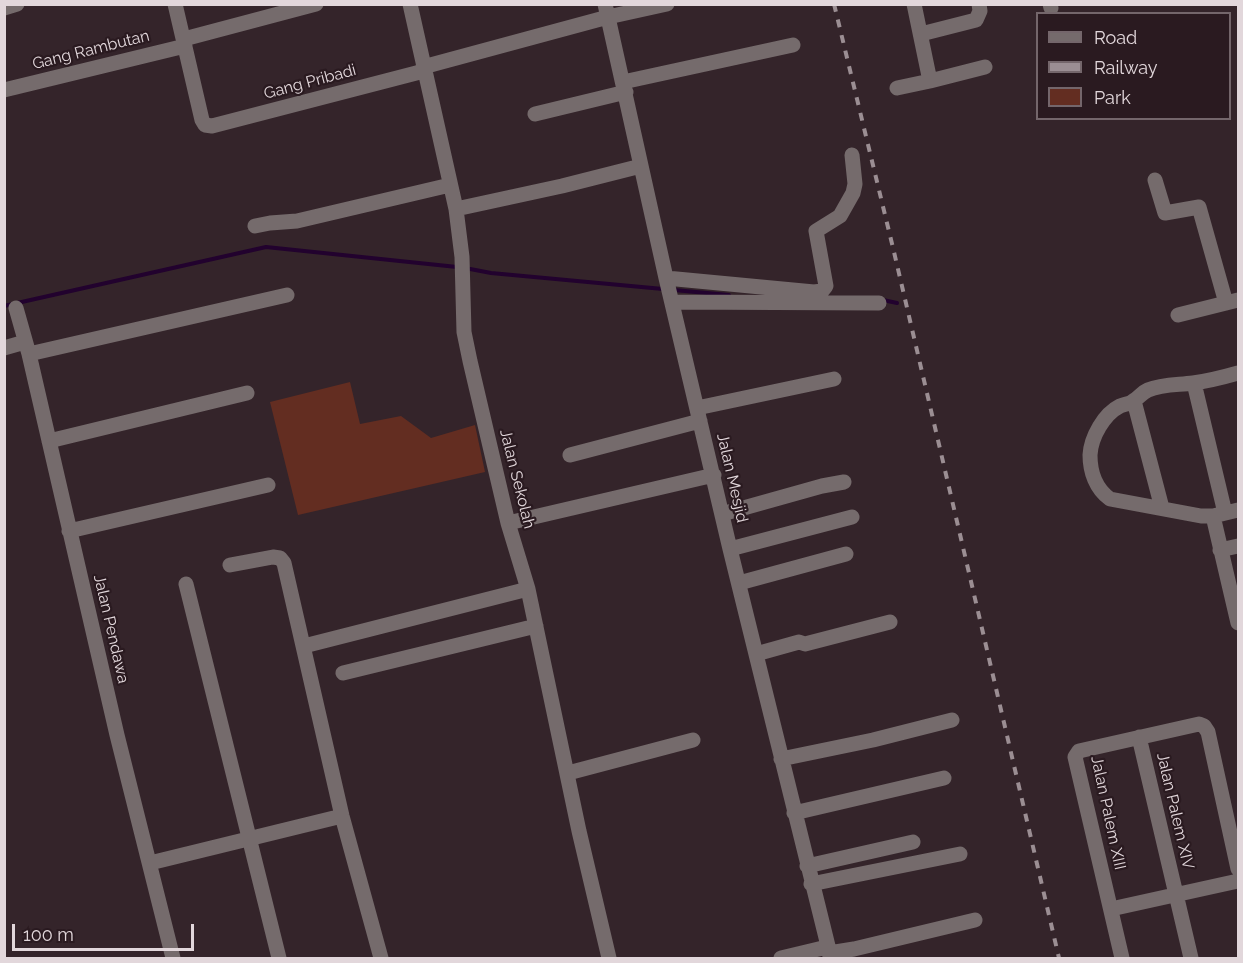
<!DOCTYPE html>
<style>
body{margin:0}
#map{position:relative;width:1243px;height:963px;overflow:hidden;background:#34242a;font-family:Raleway,sans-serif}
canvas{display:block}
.frame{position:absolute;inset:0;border:6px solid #e2d7db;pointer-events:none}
.legend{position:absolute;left:1036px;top:12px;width:195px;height:108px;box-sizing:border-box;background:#2a1a20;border:2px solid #74666b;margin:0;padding:8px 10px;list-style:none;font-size:18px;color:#e2d7db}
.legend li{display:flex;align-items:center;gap:12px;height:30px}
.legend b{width:30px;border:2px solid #74666b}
.scale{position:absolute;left:12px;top:924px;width:182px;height:27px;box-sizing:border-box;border:3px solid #e2d7db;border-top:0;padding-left:8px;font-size:18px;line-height:21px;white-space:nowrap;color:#e2d7db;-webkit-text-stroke:4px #2a1a20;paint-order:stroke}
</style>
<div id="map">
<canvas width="1243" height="963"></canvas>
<div class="frame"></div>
<ul class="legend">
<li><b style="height:8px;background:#756b6c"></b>Road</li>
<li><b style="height:8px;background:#9b8e93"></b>Railway</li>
<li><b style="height:16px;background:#632d21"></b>Park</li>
</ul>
<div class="scale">100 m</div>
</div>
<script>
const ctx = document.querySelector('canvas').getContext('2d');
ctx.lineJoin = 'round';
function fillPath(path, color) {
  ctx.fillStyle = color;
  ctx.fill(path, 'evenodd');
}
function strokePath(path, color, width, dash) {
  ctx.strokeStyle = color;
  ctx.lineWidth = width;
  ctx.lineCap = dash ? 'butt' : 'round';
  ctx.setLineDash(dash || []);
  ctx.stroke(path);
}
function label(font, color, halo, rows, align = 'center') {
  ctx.font = font + ' Raleway,sans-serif';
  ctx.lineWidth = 4.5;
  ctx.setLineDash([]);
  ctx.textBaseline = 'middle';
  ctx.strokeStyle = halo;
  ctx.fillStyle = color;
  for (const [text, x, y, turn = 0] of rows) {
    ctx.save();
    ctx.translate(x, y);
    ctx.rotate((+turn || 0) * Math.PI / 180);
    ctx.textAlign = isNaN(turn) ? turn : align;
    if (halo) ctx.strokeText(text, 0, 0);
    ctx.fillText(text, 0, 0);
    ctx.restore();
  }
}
const green = new Path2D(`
 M350,382L360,424L401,416L431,438L475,425L485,472L298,515L270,402Z`);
const stream = new Path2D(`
 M465,268L491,273L663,289
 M674,290L729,295
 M883,300L897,303
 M4,306L266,247L457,267`);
const minor = new Path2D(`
 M175,4L202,120L205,125L212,126L424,71
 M410,4L456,209L462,257L464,332L470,361L508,523L528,589L579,831L609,958
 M605,4L666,278L730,549L831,958
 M914,4L930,81L985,67
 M1050,4L1051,8
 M4,8L17,4
 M921,34L976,20L980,11L979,4
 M184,39L316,4
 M423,67L608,17L667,4
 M623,82L793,45
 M897,88L930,81
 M4,90L185,46
 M535,114L626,92
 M1155,180L1165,213L1199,207L1226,303
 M456,209L562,186L641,166
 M255,226L270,223L297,221L450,185
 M666,278L814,292L822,291L826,286L816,231L840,216L853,193L855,184L852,155
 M672,302L879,303
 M16,308L29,354L117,735L173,958
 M1178,315L1238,300
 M4,348L25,342
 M29,354L287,295
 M1238,373C1224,377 1208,381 1193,383C1178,385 1162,384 1148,390C1141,393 1139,398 1133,401C1130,404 1124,404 1120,406C1104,414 1091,437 1090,455C1090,472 1096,489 1110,499L1201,516H1213L1238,510
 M1194,383L1225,513
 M1134,401L1162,508
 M697,408L834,379
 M49,441L247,393
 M570,455L700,421
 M722,514L822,486L844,482
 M1213,516L1238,623
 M508,523L714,475
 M69,531L268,485
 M730,549L852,517
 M1220,550L1238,546
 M230,565L273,557L280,558L284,563L342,816L381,958
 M739,583L846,554
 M186,584L279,958
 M304,646L528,589
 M756,654L799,642L805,644L890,622
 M343,673L536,626
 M1139,737L1191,958
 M781,759L873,740L952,720
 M568,773L693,740
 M794,813L944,778
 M150,863L342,816
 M807,866L913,842
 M811,884L960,854
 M1111,909L1238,881
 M829,953L854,949L975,920
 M781,958L827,947
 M1122,958L1075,757L1079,751L1199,724L1204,726L1208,732L1238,869`);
const rail = new Path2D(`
 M834,4L894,252L1059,958`);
const streetNames = [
 ["Gang Rambutan",91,50,-14],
 ["Gang Pribadi",310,82,-15],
 ["Jalan Mesjid",732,478,77],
 ["Jalan Sekolah",517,479,76],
 ["Jalan Pendawa",111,629,77],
 ["Jalan Palem XIV",1175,811,77],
 ["Jalan Palem XIII",1108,813,78]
];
fillPath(green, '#632d21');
strokePath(stream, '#22022e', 4);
strokePath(minor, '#756b6c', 15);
strokePath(rail, '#9b8e93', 4, [8, 8]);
label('16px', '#e2d7db', '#2a1a20', streetNames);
</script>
